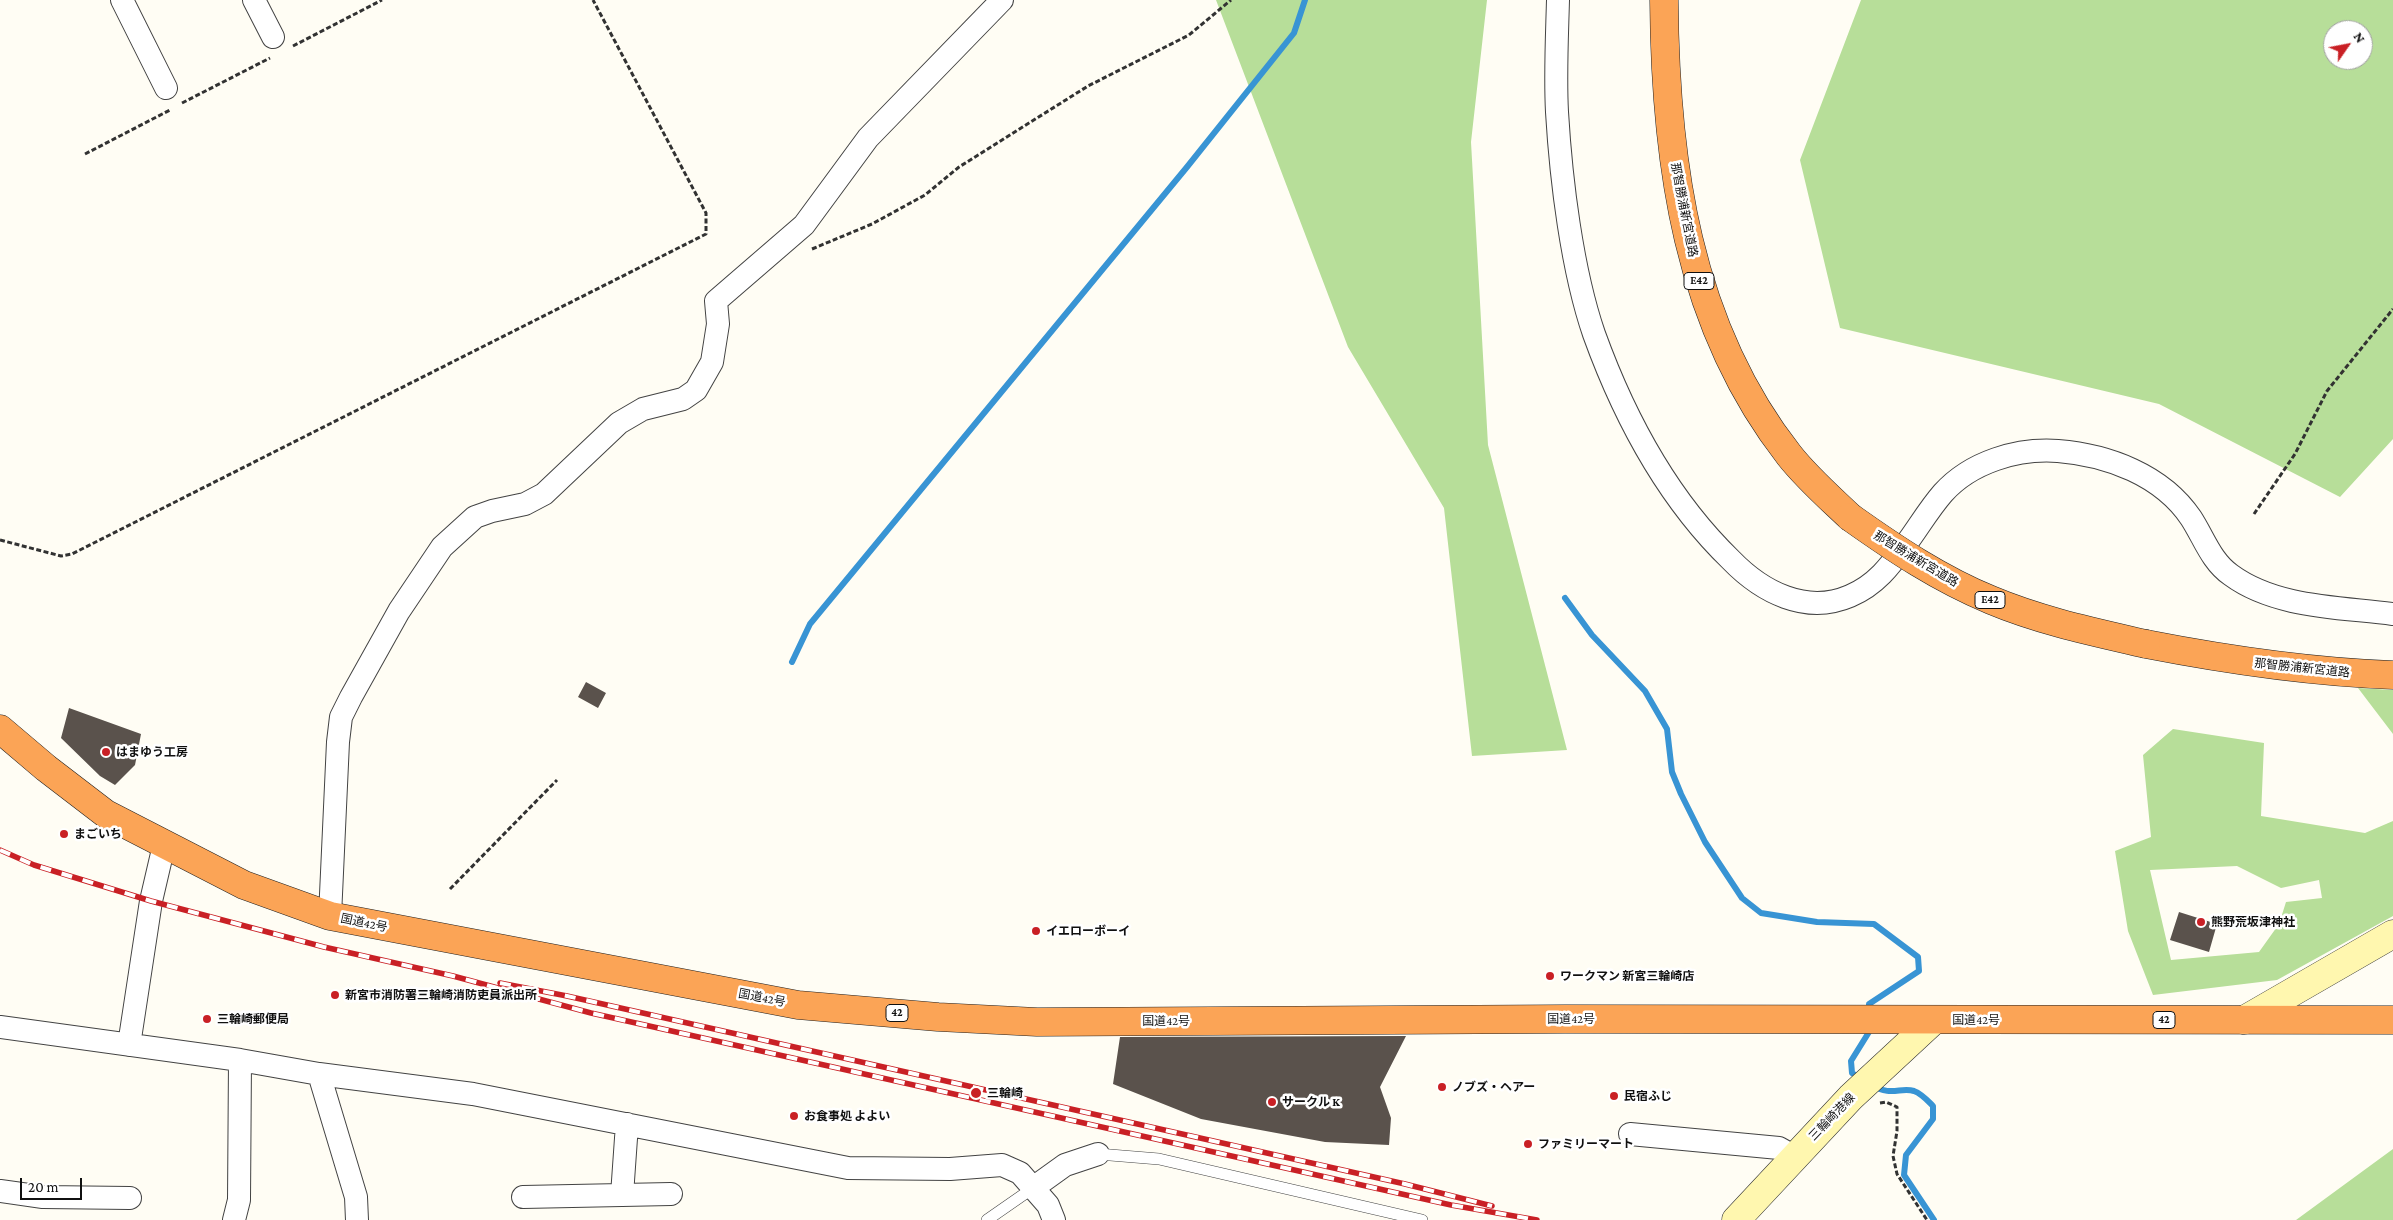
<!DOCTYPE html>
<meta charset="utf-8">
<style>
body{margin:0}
#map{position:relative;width:2393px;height:1220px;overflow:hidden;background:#fffdf4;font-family:"Crimson Pro",serif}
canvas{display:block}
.north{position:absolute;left:2323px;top:20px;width:50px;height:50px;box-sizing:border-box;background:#fff;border:1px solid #9f9f9f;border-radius:50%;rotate:57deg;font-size:14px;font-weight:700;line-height:20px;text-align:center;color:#101010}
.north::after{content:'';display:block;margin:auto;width:18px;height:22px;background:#c92025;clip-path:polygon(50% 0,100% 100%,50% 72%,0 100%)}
.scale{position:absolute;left:20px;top:1178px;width:62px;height:22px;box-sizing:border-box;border:2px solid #101010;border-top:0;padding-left:6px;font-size:15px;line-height:18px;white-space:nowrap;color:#101010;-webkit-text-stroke:4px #fff;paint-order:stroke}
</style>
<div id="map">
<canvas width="2393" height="1220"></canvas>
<div class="north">N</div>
<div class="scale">20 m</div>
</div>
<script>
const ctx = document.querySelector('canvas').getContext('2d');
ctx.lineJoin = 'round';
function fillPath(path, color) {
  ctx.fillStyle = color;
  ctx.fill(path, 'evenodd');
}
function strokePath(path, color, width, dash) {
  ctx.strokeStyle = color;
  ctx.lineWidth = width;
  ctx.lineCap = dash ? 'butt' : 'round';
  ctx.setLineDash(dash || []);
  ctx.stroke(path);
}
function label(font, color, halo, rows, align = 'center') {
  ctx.font = font + ' "Crimson Pro","Noto Sans JP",serif';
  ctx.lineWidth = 5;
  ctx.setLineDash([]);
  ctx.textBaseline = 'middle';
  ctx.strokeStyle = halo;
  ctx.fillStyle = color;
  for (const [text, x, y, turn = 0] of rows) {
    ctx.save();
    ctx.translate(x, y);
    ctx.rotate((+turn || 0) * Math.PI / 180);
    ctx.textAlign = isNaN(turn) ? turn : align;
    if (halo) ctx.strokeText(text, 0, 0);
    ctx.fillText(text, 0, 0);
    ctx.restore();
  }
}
const forest = new Path2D(`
 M1216,0H1487L1471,142L1488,445L1567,750L1472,756L1444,508L1348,347Z
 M1861,0H2393V439L2340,497L2159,404L1840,328L1800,160ZM2333,30H2363V60H2333Z
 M2358,688L2393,690V734Z
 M2173,729L2264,743L2261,816L2365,833L2393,821V916L2277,980L2153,995L2128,931L2115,851L2151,837L2143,755ZM2237,866L2281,888L2319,880L2322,898L2286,902L2279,924L2259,952L2171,960L2150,870Z
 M2393,1149V1220H2296Z`);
const stream = new Path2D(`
 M1565,598L1592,635L1645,691L1667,729L1672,772L1681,794L1705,842L1742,898L1761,913L1817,922L1874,924L1918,957L1919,971L1869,1004V1014
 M792,662L810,624L1187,167L1294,33L1305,0
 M1861,1079L1852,1073L1851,1061L1869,1032V1027
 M1872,1085C1891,1097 1900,1087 1914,1091C1922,1094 1927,1100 1933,1106V1119L1906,1155L1904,1175L1934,1220`);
const building = new Path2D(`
 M586,682L606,693L598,708L578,697Z
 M69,708L141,734L135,765L115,785L100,776L61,738Z
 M2179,912L2217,924L2209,952L2170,940Z
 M1406,1036L1380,1087L1391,1118L1389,1145L1325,1142L1201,1119L1113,1084L1120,1037Z`);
const path = new Path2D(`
 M293,46L382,0
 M182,103L270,58
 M85,154L170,110
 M812,249L872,224L925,195L959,167L1088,86L1189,35L1231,0
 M2254,514L2295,454L2327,391L2393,309
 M0,540L61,556L72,554L706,234V213L593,0
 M450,889L557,780
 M1880,1103L1886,1102L1897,1107V1131L1893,1156L1897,1174L1927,1220`);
const lane = new Path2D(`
 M1098,1154L1159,1159L1422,1220
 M987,1220L1033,1188`);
const street = new Path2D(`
 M122,0L166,88
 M254,0L273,37
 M1558,0C1557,37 1555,75 1557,112C1561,180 1572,270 1594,334C1624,417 1667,498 1731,560C1762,592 1806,615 1850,596C1876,585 1890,566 1906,544C1918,528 1929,509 1943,493C1971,462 2017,448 2058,451C2108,455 2162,475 2191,518C2204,538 2211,561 2231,575C2276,608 2340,607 2393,614
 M330,916L338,742L341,717L351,697L399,611L442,547L475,517L492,511L525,504L544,494L619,423L643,409L683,399L696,390L712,362L718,324L716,301L804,225L868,138L1002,0
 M0,1027L240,1060L319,1074L473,1094L848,1168L950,1169L1002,1165L1020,1173L1048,1205L1054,1220
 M129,1045L151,901L164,845
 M319,1074L356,1197L357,1220
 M1630,1134L1779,1148L1795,1157
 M1033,1188L1065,1165L1098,1154
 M0,1191L43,1197L130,1198
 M622,1195L627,1124
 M523,1197L671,1194
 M234,1220L239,1200L240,1060`);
const secondary = new Path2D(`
 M2244,1020L2393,934
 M1736,1220L1851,1097L1934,1020`);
const highway = new Path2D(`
 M1664,0C1665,161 1687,325 1789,455C1807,478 1829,497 1850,517
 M2146,644C2228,660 2310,672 2393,675
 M0,729L46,768L106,814L244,885L330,916L798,1005L938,1017L1037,1022L1565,1019L2393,1020`);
const rail = new Path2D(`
 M0,850L34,865L151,901L324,947L453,976L591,1013L1451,1205L1537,1220
 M500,983L567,996L1405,1184L1492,1206`);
const highwayBridge = new Path2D(`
 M1850,517C1895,549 1940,579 1991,600C2041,621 2094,632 2146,644`);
const markers = [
 [106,752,5,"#c92025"],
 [64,834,5,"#c92025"],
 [2201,922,5,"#c92025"],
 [1036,931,5,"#c92025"],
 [1550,976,5,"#c92025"],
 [335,995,5,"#c92025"],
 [207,1019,5,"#c92025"],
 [1442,1087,5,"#c92025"],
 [976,1093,6,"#c92025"],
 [1614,1096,5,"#c92025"],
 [1272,1102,5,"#c92025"],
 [794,1116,5,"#c92025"],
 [1528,1144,5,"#c92025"]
];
const shields = [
 [1699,281,30],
 [1990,600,30],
 [897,1013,22],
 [2164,1020,22]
];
const shieldNames = [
 ["E42",1699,281],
 ["E42",1990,600],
 ["42",897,1013],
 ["42",2164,1020]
];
const streetNames = [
 ["那智勝浦新宮道路",1684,210,79],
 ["那智勝浦新宮道路",1916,559,31],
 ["那智勝浦新宮道路",2302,668,6],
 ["国道42号",364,923,12],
 ["国道42号",762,998,11],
 ["国道42号",1571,1019],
 ["国道42号",1976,1020],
 ["国道42号",1166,1021],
 ["三輪崎港線",1832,1117,-46]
];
const poiNames = [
 ["はまゆう工房",116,752],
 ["まごいち",74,834],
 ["熊野荒坂津神社",2211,922],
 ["イエローボーイ",1046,931],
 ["ワークマン 新宮三輪崎店",1560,976],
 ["新宮市消防署三輪崎消防吏員派出所",345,995],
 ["三輪崎郵便局",217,1019],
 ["ノブズ・ヘアー",1452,1087],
 ["三輪崎",987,1093],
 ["民宿ふじ",1624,1096],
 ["サークル K",1282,1102],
 ["お食事処 よよい",804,1116],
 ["ファミリーマート",1538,1144]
];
fillPath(forest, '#b7de99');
strokePath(stream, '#3894d4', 6);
fillPath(building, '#5a524c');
strokePath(lane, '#434343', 12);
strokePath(street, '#434343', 24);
strokePath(secondary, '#323232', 29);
strokePath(highway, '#212121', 29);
strokePath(path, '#323232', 3, [5, 2.5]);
strokePath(lane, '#fff', 11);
strokePath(street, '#fff', 22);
strokePath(secondary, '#fff7af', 28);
strokePath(highway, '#fba456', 28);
strokePath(rail, '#c92025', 5.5);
strokePath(rail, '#fff', 4, [11]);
strokePath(highwayBridge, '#212121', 29, []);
strokePath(highwayBridge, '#fba456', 28);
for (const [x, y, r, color] of markers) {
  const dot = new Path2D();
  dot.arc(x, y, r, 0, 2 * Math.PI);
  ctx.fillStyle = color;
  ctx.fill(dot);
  strokePath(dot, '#fff', 2);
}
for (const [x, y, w] of shields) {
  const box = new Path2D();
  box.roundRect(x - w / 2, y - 8.5, w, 17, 4);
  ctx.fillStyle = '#fff';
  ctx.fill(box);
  strokePath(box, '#101010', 1);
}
label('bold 11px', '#101010', null, shieldNames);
label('12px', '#101010', '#fff', streetNames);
label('bold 12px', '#101010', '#fff', poiNames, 'left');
</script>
